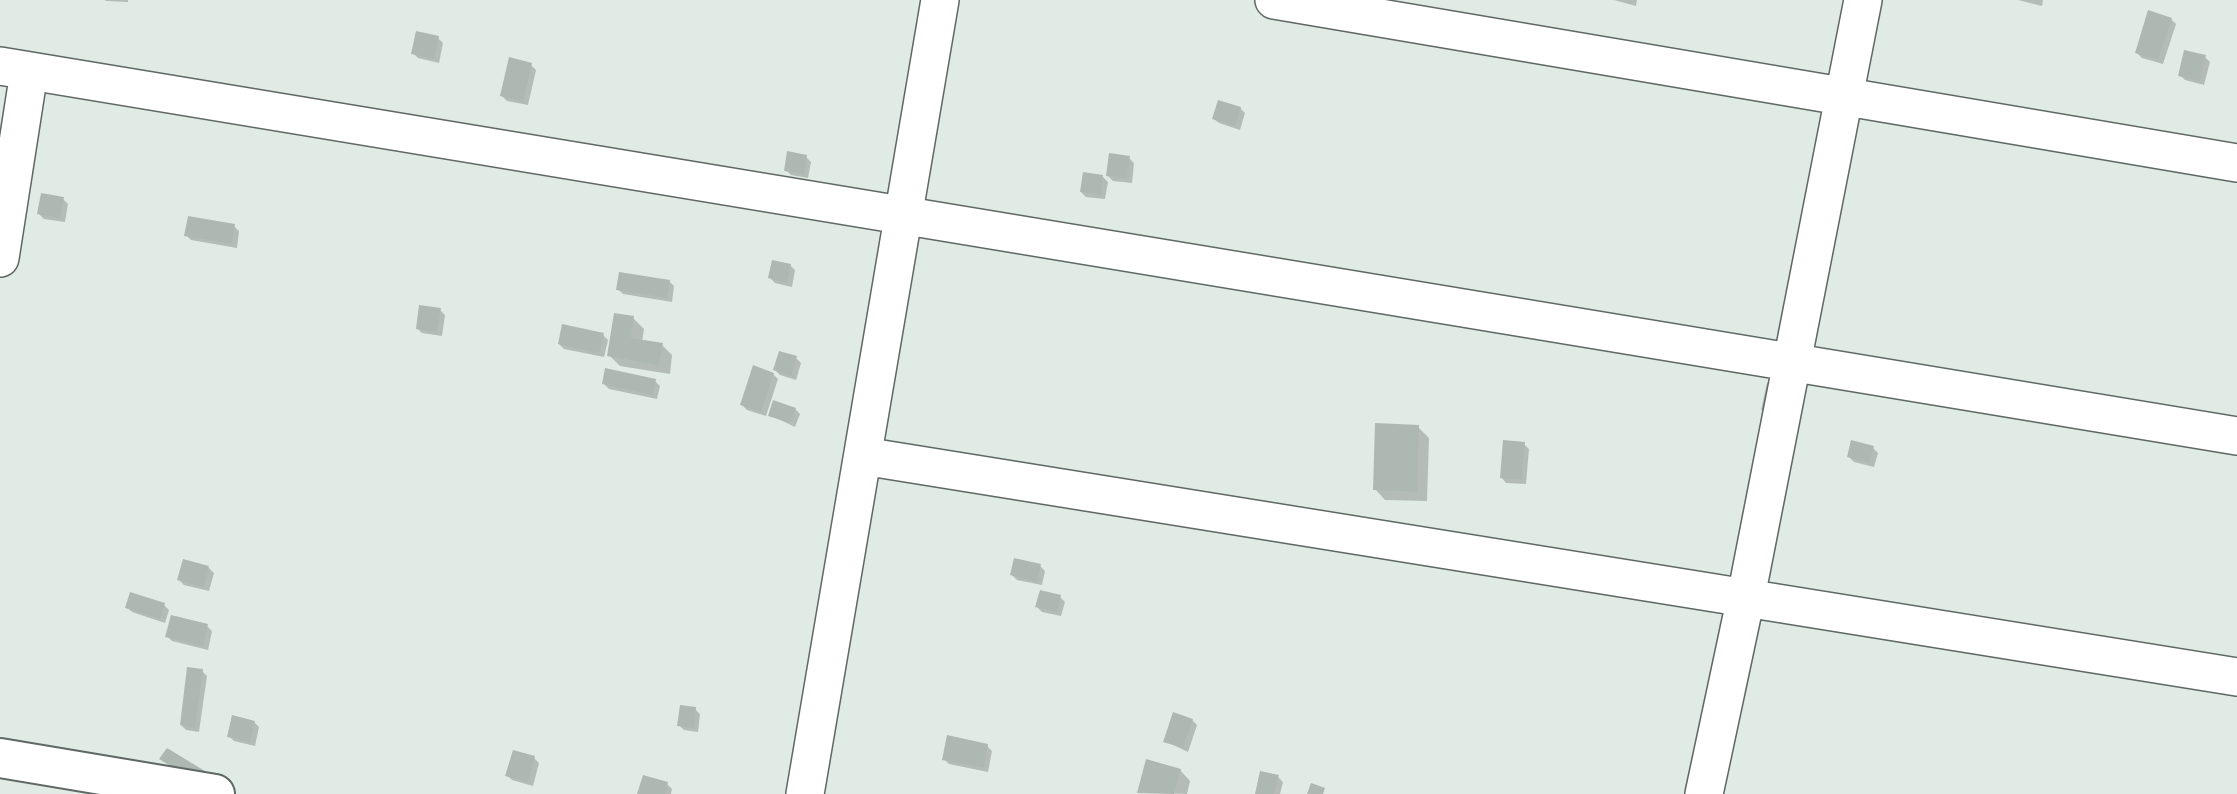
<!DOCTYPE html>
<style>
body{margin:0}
canvas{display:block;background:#e0ebe5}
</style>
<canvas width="2237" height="794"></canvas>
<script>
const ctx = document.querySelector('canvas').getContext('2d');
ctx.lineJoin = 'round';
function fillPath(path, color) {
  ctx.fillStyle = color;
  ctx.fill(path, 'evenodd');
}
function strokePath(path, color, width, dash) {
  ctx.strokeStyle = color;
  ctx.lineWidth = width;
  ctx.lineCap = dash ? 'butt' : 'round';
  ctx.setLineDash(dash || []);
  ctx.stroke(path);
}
const shadow = new Path2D(`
 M105,0H128V2L106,1Z
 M1614,0H1637L1636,6Z
 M2018,0H2043L2042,6Z
 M2171,19L2176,24L2163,64L2142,58L2137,53Z
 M438,38L443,43L439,63L418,58L413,53Z
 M2205,57L2210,62L2204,85L2185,80L2180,75Z
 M531,65L536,70L528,105L507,101L502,96Z
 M1240,108L1245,113L1240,130L1219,123L1214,119Z
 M806,157L811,162L808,178L791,175L786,170Z
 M1129,158L1134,163L1132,183L1113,181L1108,176Z
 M1103,177L1108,182L1105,199L1086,197L1081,192Z
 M63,199L68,204L65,222L44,219L39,214Z
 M234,226L239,231L237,248L191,240L186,235Z
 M790,265L795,270L792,287L775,283L770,278Z
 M669,281L674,286L672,302L623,294L618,289Z
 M440,310L445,315L442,336L422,333L417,328Z
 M633,318L644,329L642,342L662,345L672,355L670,374L620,366L609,355Z
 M603,335L608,340L604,357L564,349L559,344Z
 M796,358L801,363L796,380L780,375L775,370Z
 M773,374L778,379L766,416L747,410L742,405Z
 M655,381L660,386L657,399L609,389L604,384Z
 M795,409L800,414L795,427L770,415Z
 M1418,427L1429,438L1427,501L1385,500L1375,489Z
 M1524,444L1529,449L1526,484L1506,483L1501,477Z
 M1873,448L1878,453L1874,467L1854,462L1849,457Z
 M184,562L209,568L214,573L209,591L184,585L179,580Z
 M1040,566L1045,571L1042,585L1017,580L1012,575Z
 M1060,597L1065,602L1061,616L1042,612L1037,607Z
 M164,605L169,610L165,623L132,612L127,607Z
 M207,626L212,631L208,650L172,641L167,636Z
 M202,671L207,676L199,732L186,730L181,725Z
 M695,709L700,714L698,732L684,730L679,725Z
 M1192,720L1197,725L1188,752L1165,741Z
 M254,722L259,727L255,746L234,741L229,736Z
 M987,746L992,751L988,772L949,764L944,759Z
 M534,758L539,763L533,786L512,780L507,775Z
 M1180,770L1190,781L1187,794L1139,792Z
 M1278,777L1283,782L1280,794H1257Z
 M667,784L672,789L671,794H639Z`);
const building = new Path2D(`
 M2148,10L2172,18L2158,60L2135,53Z
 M416,31L439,36L434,59L411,54Z
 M2184,50L2206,55L2200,81L2178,76Z
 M509,57L532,63L523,102L500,96Z
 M1218,100L1241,107L1235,126L1212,119Z
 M787,151L807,155L804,174L784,171Z
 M1109,153L1130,156L1127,178L1106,176Z
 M1083,172L1103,175L1101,195L1080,192Z
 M41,193L64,197L60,218L37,214Z
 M188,216L235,224L232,244L184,236Z
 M772,260L791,264L787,283L768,278Z
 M619,272L670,280L667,298L616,290Z
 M419,305L441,308L437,332L416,329Z
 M614,313L634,316L631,338L663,343L659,365L607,356Z
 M562,324L604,333L599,353L558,344Z
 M779,351L797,356L791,376L773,370Z
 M753,365L774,373L761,412L740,405Z
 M605,368L656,379L653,395L602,384Z
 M1767,383L1783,387L1777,413L1761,410Z
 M773,400L796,408L790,423L768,416Z
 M1375,423L1419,425L1417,492L1373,490Z
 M1503,440L1525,442L1522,480L1500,478Z
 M1851,440L1874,446L1869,463L1847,457Z
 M1014,558L1041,564L1037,582L1010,575Z
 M183,559L209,566L204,587L177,580Z
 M1040,590L1061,595L1057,612L1035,607Z
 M130,592L165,603L160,619L125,608Z
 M171,615L208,624L203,646L165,637Z
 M187,667L203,669L195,728L180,725Z
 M680,705L696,707L694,728L677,726Z
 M1173,712L1193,719L1183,748L1163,742Z
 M232,715L255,721L250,742L227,737Z
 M947,735L988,744L984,768L942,760Z
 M167,748L218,779L211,791L159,759Z
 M513,750L535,756L528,782L505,776Z
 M1146,759L1181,769L1174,794L1137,793Z
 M1260,771L1279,775L1274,794H1255Z
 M643,775L668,782L665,794H637Z
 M1311,783L1325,788L1323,794H1307Z`);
const street = new Path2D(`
 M1274,0L2237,163
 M0,66L2237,436
 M0,258L29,72
 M863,456L2237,677
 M805,794L940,0
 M1704,794L1746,597L1863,0`);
const secondary = new Path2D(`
 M0,758L215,794`);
fillPath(shadow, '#0003');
fillPath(building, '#aeb8b3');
strokePath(street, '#5f6864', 40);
strokePath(secondary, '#5f6864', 42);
strokePath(street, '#fff', 37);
strokePath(secondary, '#fff', 38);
</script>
